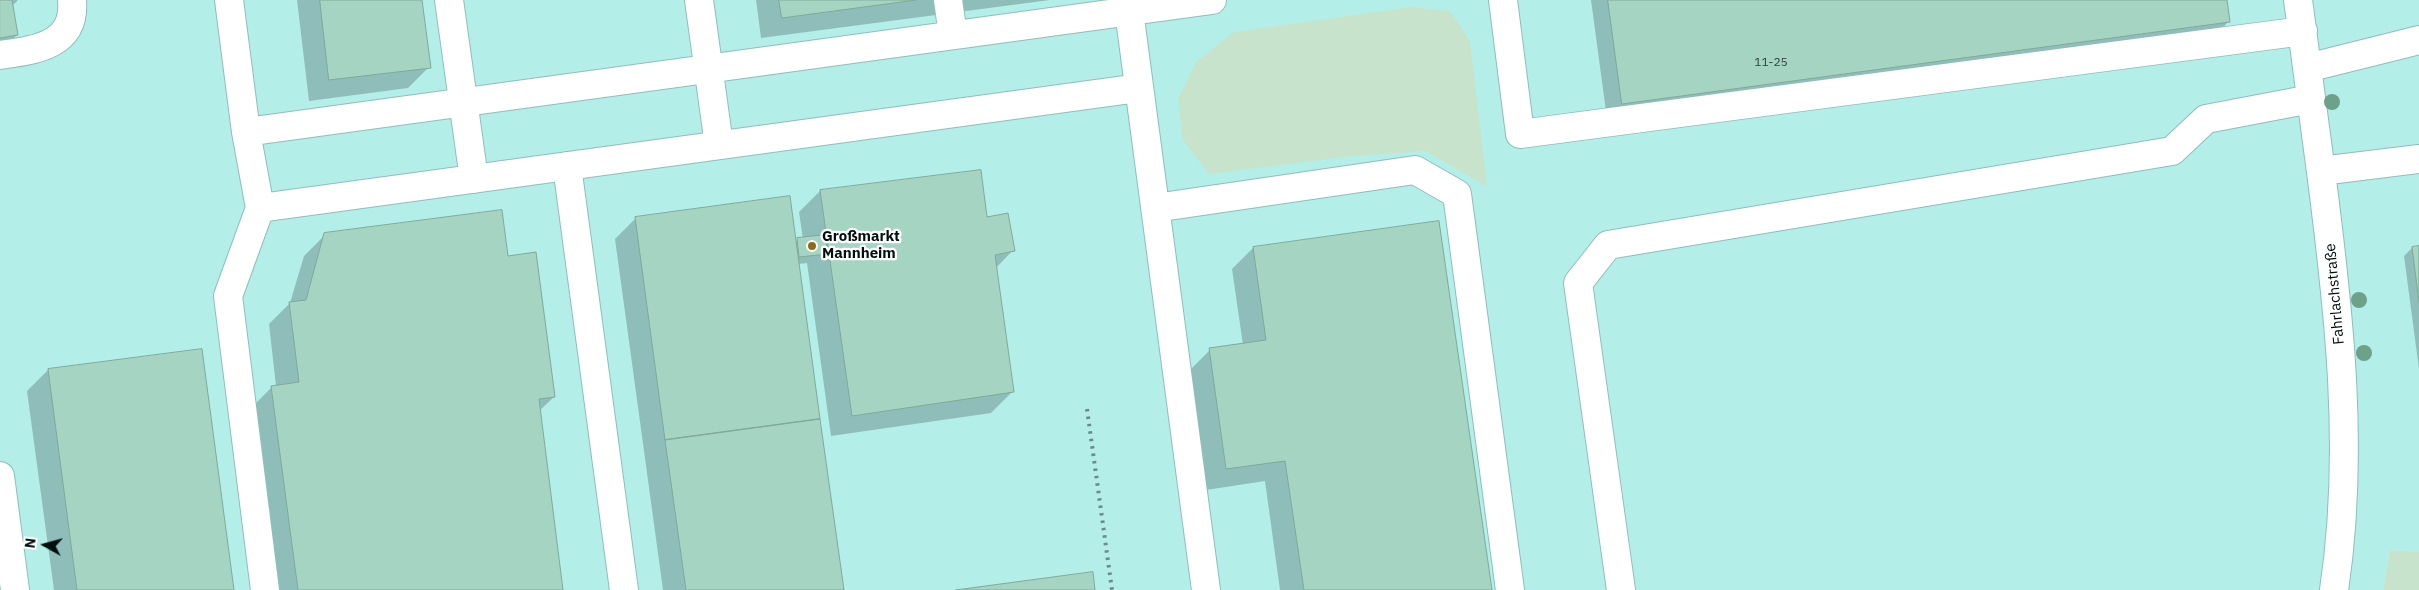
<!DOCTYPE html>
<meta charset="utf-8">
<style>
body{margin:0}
#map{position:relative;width:2419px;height:590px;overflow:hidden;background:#c8f8f4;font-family:"IBM Plex Sans",sans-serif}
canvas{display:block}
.north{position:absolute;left:20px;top:520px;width:50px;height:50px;-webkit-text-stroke:4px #fff;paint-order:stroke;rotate:277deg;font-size:14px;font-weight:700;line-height:20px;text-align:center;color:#01100f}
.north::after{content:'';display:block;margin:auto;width:18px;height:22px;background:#01100f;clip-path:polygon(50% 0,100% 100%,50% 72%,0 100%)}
</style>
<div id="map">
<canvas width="2419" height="590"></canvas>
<div class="north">N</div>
</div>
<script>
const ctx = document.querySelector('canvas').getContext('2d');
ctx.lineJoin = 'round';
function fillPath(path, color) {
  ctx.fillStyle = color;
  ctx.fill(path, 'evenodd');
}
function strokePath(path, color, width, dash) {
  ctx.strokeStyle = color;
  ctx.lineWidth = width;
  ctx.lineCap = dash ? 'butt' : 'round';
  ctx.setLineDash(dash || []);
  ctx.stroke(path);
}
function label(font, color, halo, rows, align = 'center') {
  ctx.font = font + ' "IBM Plex Sans",sans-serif';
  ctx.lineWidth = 4.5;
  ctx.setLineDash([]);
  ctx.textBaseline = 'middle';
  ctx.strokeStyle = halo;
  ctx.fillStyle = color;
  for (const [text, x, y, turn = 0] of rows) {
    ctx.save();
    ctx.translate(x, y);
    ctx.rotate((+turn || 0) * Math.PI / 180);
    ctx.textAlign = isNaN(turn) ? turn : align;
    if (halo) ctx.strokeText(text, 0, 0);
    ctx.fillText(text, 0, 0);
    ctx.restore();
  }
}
const built = new Path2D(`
 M0,0H2419V552L2390,550L2383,590H0Z`);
const green = new Path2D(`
 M1411,7L1450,11L1470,41L1487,187L1426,151L1352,156L1209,174L1183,140L1178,99L1196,62L1234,32Z
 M2390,550L2419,552V590H2383Z`);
const shadow = new Path2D(`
 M0,0H18L12,6L17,35L0,52Z
 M297,0H421L429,67L408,88L309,101Z
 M756,0H1050L761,38Z
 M1591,0H2225L2228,22L2213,38L1607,119Z
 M820,191L986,218L1013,250L995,269L1012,392L991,413L831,436L807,263L798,264L842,590H663L615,239L636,218L795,242L803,239L799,212Z
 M325,235L507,257L554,397L539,411L562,590H274L251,408L272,387L276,386L269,324L290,303L304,256Z
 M2419,247V369L2404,256L2412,248Z
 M1253,248L1490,590H1280L1265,481L1206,490L1189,371L1210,350L1243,345L1232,269Z
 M48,370L233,590H54L27,391Z`);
const building = new Path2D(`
 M0,0H12L18,35L0,38Z
 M320,0H422L431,68L329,80Z
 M779,0H916L782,18Z
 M1608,0H2227L2230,22L1622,104Z
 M981,170L987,217L1008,213L1015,251L995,255L1014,392L852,416L820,190Z
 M790,196L820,419L665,440L635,217Z
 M502,210L508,256L536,252L555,397L539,399L563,590H298L271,386L299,382L289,302L306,300L324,233Z
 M1439,221L1492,590H1304L1285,461L1226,469L1209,348L1266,340L1253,247Z
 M825,235L828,254L799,257L797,238Z
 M2419,246V302L2412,247Z
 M202,349L234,590H77L48,369Z
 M820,419L844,590H686L665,440Z
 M1093,572L1095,590H956Z`);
const minor = new Path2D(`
 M229,0L246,132L260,208L228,296L265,590
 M449,0L474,179
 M699,0L719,145
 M948,0L953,35
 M1503,0L1520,134L2303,31
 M2298,0C2306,57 2313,115 2321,172C2339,311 2355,451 2334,590
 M1129,11L1206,590
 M0,55C35,50 76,46 72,0
 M2307,68L2419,40
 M246,132L1212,0
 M567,166L624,590
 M2321,171L2419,159
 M260,208L1139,88
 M1155,208L1415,170L1457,194L1510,590
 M0,476L15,590
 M1621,590L1578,283L1608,245L2172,151L2206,119L2311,99`);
const rail = new Path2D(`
 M1087,409L1112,590`);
const trees = [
 [2332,102],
 [2359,300],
 [2364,353]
];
const markers = [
 [812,246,5,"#8f6e13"]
];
const numberNames = [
 ["11-25",1771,63]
];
const poiNames = [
 ["Großmarkt",822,237],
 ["Mannheim",822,254]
];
const streetNames = [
 ["Fahrlachstraße",2335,294,-95]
];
fillPath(built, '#b3eee9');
fillPath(green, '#c8e3cc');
fillPath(shadow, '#0003');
fillPath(building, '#a5d5c2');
strokePath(building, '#81a99a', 1);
strokePath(minor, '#8fbeba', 30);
strokePath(minor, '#fff', 28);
strokePath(rail, '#6b8b89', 4, [2.5, 5]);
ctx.fillStyle = '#6ea189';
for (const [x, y] of trees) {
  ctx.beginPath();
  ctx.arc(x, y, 8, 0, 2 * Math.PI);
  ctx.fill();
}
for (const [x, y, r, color] of markers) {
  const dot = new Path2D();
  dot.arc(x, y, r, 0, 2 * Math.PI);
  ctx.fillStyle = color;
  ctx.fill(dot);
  strokePath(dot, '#fff', 2);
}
label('12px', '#2a413c', null, numberNames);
label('bold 15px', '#01100f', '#fff', poiNames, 'left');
label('15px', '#01100f', '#fff', streetNames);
</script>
